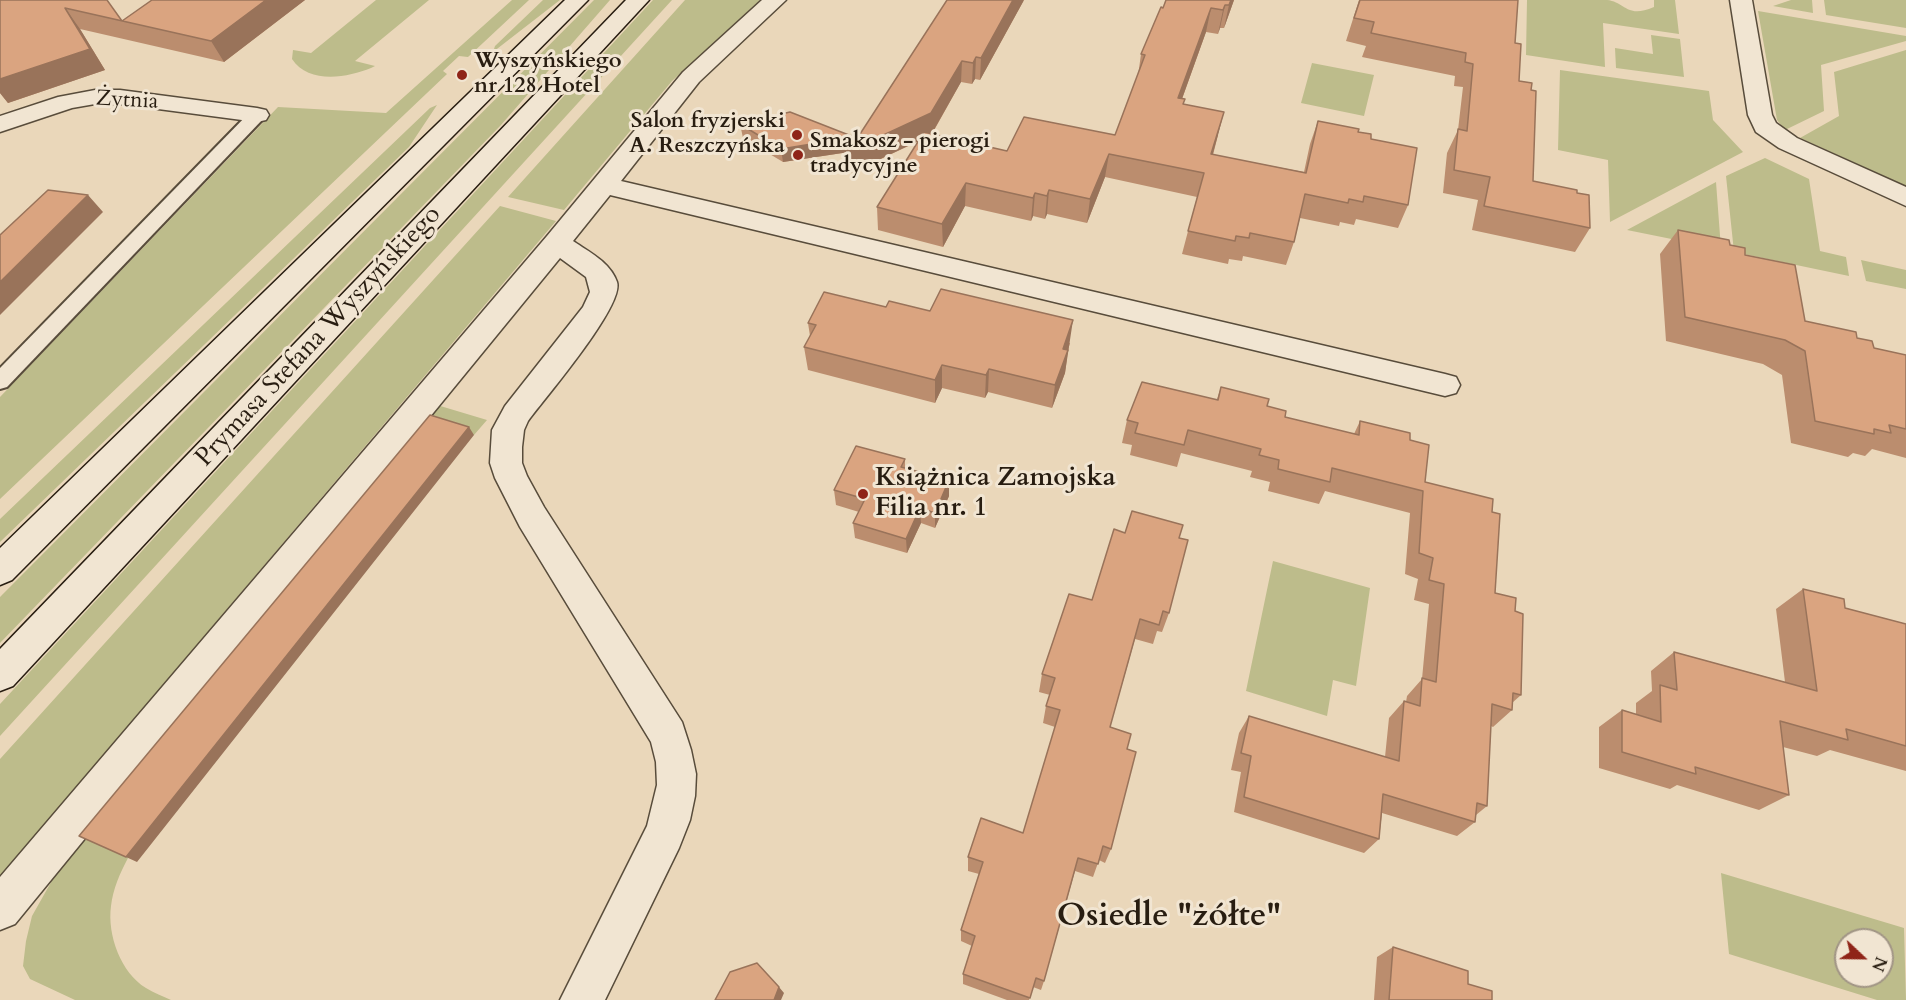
<!DOCTYPE html>
<meta charset="utf-8">
<style>
body{margin:0}
#map{position:relative;width:1906px;height:1000px;overflow:hidden;background:#ead7ba;font-family:Cardo,serif}
canvas{display:block}
.north{position:absolute;left:1834px;top:928px;width:60px;height:60px;box-sizing:border-box;background:#f1e5d2;border:2px solid #a19585;border-radius:50%;rotate:112deg;font-size:16px;font-weight:700;line-height:24px;text-align:center;color:#281d11}
.north::after{content:'';display:block;margin:auto;width:21px;height:27px;background:#8f2418;clip-path:polygon(50% 0,100% 100%,50% 72%,0 100%)}
</style>
<div id="map">
<canvas width="1906" height="1000"></canvas>
<div class="north">N</div>
</div>
<script>
const ctx = document.querySelector('canvas').getContext('2d');
ctx.lineJoin = 'round';
function fillPath(path, color) {
  ctx.fillStyle = color;
  ctx.fill(path, 'evenodd');
}
function strokePath(path, color, width, dash) {
  ctx.strokeStyle = color;
  ctx.lineWidth = width;
  ctx.lineCap = dash ? 'butt' : 'round';
  ctx.setLineDash(dash || []);
  ctx.stroke(path);
}
function label(font, color, halo, rows, align = 'center') {
  ctx.font = font + ' Cardo,serif';
  ctx.lineWidth = 6;
  ctx.setLineDash([]);
  ctx.textBaseline = 'middle';
  ctx.strokeStyle = halo;
  ctx.fillStyle = color;
  for (const [text, x, y, turn = 0] of rows) {
    ctx.save();
    ctx.translate(x, y);
    ctx.rotate((+turn || 0) * Math.PI / 180);
    ctx.textAlign = isNaN(turn) ? turn : align;
    if (halo) ctx.strokeText(text, 0, 0);
    ctx.fillText(text, 0, 0);
    ctx.restore();
  }
}
const green = new Path2D(`
 M376,0H429L355,61L375,66L371,68C347,78 308,84 292,59L293,50L311,53Z
 M512,0H529L468,57L459,56L443,71L447,74L0,499V397L278,107L386,113Z
 M543,0H560L493,52L495,46Z
 M594,0H610L501,125L0,643V597Z
 M653,0H672L0,736V704Z
 M685,0H760L672,81L564,210L508,197Z
 M1527,0C1553,0 1581,0 1607,0C1626,2 1626,19 1654,7V0H1675L1679,34L1603,23L1605,67L1526,55Z
 M1791,0H1812L1813,13L1773,6Z
 M1824,0H1906V28L1826,15Z
 M1758,11L1906,36V41L1821,65L1824,111L1785,130L1777,120Z
 M1651,35L1680,39L1684,77L1616,68L1615,48L1653,54Z
 M1906,50V186L1800,138L1839,116L1834,72Z
 M1312,63L1374,75L1364,116L1301,103Z
 M1560,70L1709,91L1713,120L1743,152L1610,222L1608,160L1558,150Z
 M437,105L409,147L0,542V519L430,108Z
 M1765,158L1809,179L1820,251L1846,257L1849,276L1734,252L1726,176Z
 M1716,182L1721,249L1627,230Z
 M500,206L556,221L0,877V759Z
 M1861,260L1906,270V289L1866,281Z
 M437,405L487,420L474,435L435,424L128,858C120,873 113,889 111,906C107,935 121,973 146,988C154,993 163,996 171,1000H75L30,979L23,966L26,941L32,916L63,861Z
 M1273,561L1370,588L1356,686L1333,680L1327,716L1246,691Z
 M1721,873L1904,928L1906,1000H1877L1729,954ZM1846,940H1882V976H1846Z`);
const lane = new Path2D(`
 M257,110L263,111L265,115L263,119L7,387L0,389V368L251,111Z`);
const street = new Path2D(`
 M762,0H786L699,82L621,181L1445,374L1456,377L1460,385L1456,393L1445,396L610,195L573,241C589,252 610,262 617,282C625,305 545,398 528,421L524,430L522,447V463L527,476L544,507L682,722L691,750L696,774L695,796L690,820L679,848L605,1000H560L647,826L657,785L656,762L651,742L520,527L495,478L490,463L492,430L505,406L583,307L590,292L586,277L560,258L15,924L0,930V877L547,236L683,72Z
 M1730,0H1752L1772,115L1776,123L1797,138L1906,187V206L1779,148L1756,132L1748,115Z
 M95,90H120L257,108L266,110L269,115L266,120L257,122L120,104H95L72,108L0,132V116L58,97Z`);
const secondary = new Path2D(`
 M565,0H588L12,580L0,585V548Z
 M626,0H649L13,686L0,691V649Z`);
const wall = new Path2D(`
 M0,0H107L122,21L152,0H305L224,62L80,29L105,70L8,103L0,93Z
 M1024,0L980,80L975,79L972,84L961,82L932,134L1007,151L1115,135L1138,76L1141,54L1163,8L1234,0L1224,28H1220L1218,34L1206,32L1182,99L1184,104L1218,135L1213,155L1304,172L1310,144L1318,121L1358,132L1371,139L1408,205L1398,228L1356,219L1354,225L1340,222L1339,226L1300,218L1294,242L1286,265L1243,256L1242,261L1229,259L1228,264L1182,254L1197,197L1105,177L1087,223L1047,214L1045,219L1033,216L1031,221L965,206L943,247L878,230L877,207L919,141L851,173L849,152L783,162L743,138L740,124L854,137V143Z
 M1359,0L1515,43L1519,81L1531,90L1533,181L1577,193L1590,228L1575,252L1472,230L1478,200L1443,193L1447,153L1458,130L1463,87L1454,86L1455,76L1362,57L1366,46L1346,41Z
 M1678,230L1730,245L1745,255L1805,321L1857,338L1874,348L1906,355V458L1872,449L1865,456L1853,453L1848,457L1791,443L1782,375L1763,364L1666,341L1660,254Z
 M886,307L930,311L1070,343L1068,350L1065,373L1052,408L988,392L985,398L942,388L935,403L808,370L804,347L810,336L808,323Z
 M1221,387L1267,406L1285,417L1354,434L1360,421L1410,440L1425,482L1492,512L1495,593L1515,611L1521,695L1512,703V710L1493,727L1491,726L1487,806L1476,815L1475,822L1457,836L1382,813L1379,839L1364,853L1234,812L1241,772L1231,770L1239,733L1249,716L1385,757L1389,718L1404,701L1406,702L1407,696L1422,679L1429,604L1414,600L1418,579L1405,574L1410,513L1325,491L1319,504L1268,491L1270,482L1250,477L1252,471L1181,453L1177,467L1130,455L1132,445L1122,443L1127,420L1217,399Z
 M905,459V468L949,480V496L935,528L921,523L907,553L855,538L853,523L859,512L836,505L834,490Z
 M1125,533L1179,538L1169,613L1162,632L1157,631L1153,644L1135,639L1110,727L1127,749L1111,849L1105,863L1099,860L1093,877L1075,871L1044,981L1041,990L1033,987L1029,1000H1007L963,984V974L972,946L961,941V930L979,874L968,871V857L1023,833L1055,727L1043,723L1046,706L1050,695L1039,692L1042,674L1092,600Z
 M1803,589L1845,608L1906,624V771L1830,750L1817,756L1783,747L1789,795L1759,810L1677,785L1670,789L1599,768V727L1622,710L1636,714V703L1652,691L1651,671L1674,652L1785,682L1776,609Z
 M1393,947L1468,984L1492,1000H1374L1377,957Z`);
const shadedWall = new Path2D(`
 M266,0H305L224,62L211,41Z
 M1013,0H1024L980,80L981,58Z
 M1231,0H1234L1224,28L1229,5Z
 M1225,5L1220,28L1218,34L1223,10Z
 M65,8L80,29L105,70L8,103L0,93V79Z
 M1211,8L1206,32L1174,121L1178,98Z
 M976,57L975,79L972,84L973,63Z
 M962,61L961,82L931,135L851,173L849,152L783,162L781,149L854,137L855,148Z
 M1224,112L1218,135L1206,178L1211,154Z
 M1109,154L1105,177L1087,223L1090,199Z
 M966,183L965,206L943,247L942,224Z
 M1049,190L1047,214L1045,219L1047,196Z
 M1035,193L1033,216L1031,221L1033,198Z
 M88,195L103,212L0,315V282Z
 M1073,320L1065,373L1052,408L1055,385L1063,349Z
 M942,365V388L935,403V380Z
 M989,369L988,392L985,398L986,375Z
 M469,427L474,435L137,862L126,857Z
 M949,480V496L935,528V513Z
 M920,508L921,523L907,553L906,539Z
 M779,987L784,993L781,1000H774Z`);
const building = new Path2D(`
 M0,0H107L122,21L152,0H266L211,41L65,8L90,49L0,79Z
 M947,0H1013L981,58L976,57L973,63L962,61L931,113L849,151Z
 M1166,0H1231L1229,5H1225L1223,10L1211,8L1178,98L1185,99L1183,104L1224,112L1211,154L1306,173L1318,121L1359,129L1358,132L1371,134V139L1417,148L1408,205L1364,196L1363,202L1349,199L1348,203L1305,194L1294,242L1250,233L1249,238L1236,236L1235,241L1188,231L1204,173L1109,154L1090,199L1049,190L1047,196L1035,193L1033,198L966,183L942,224L877,207L924,132L1007,151L1024,117L1115,135L1145,55L1141,54L1161,7L1163,8Z
 M1360,0H1518L1515,43L1521,44L1519,81L1532,83L1531,90L1536,91L1533,181L1577,190V193L1589,195L1590,228L1484,206L1490,177L1454,170L1458,129L1467,131L1473,64L1465,62L1466,53L1371,33L1374,22L1354,18Z
 M790,112L854,137L781,149L740,124Z
 M48,190L88,195L0,282V235Z
 M1678,230L1729,240L1730,245L1745,248V255L1795,265L1805,321L1856,332L1857,338L1872,341L1874,348L1906,355V429L1889,425L1891,433L1874,429V434L1815,421L1805,351L1785,340L1685,317Z
 M941,289L1073,320L1063,349L1068,350L1055,385L989,369L986,375L942,365L935,380L804,347L816,325L808,323L824,292L886,307L889,301L930,311Z
 M1142,382L1218,400L1221,387L1269,399L1267,406L1286,411L1285,417L1359,435L1360,421L1410,433V440L1429,445L1425,482L1493,499L1492,512L1500,514L1495,593L1516,598L1515,611L1523,614L1521,695L1513,693L1512,710L1492,704L1487,806L1477,803L1475,822L1383,794L1379,839L1244,797L1251,756L1241,753L1249,716L1399,761L1404,701L1420,706L1422,678L1436,682L1444,584L1429,580L1433,558L1419,553L1423,491L1332,468L1330,482L1278,469L1279,460L1259,455L1261,449L1188,430L1184,445L1135,433L1138,423L1127,420Z
 M430,415L469,427L126,857L79,836Z
 M856,446L905,459L901,467L949,480L935,513L920,508L906,539L853,523L865,499L834,490Z
 M1132,511L1183,525L1179,538L1188,540L1169,613L1163,611L1159,625L1140,619L1110,727L1131,734L1127,749L1136,752L1111,849L1103,846L1098,864L1078,858L1044,981L1036,978L1030,998L963,974L975,936L961,930L983,862L968,857L981,818L1023,833L1060,710L1046,706L1055,678L1042,674L1069,594L1092,600L1114,529L1125,533Z
 M1803,589L1844,599L1845,608L1906,624V746L1846,729L1848,740L1780,721L1789,795L1695,767L1696,774L1622,752V710L1661,722L1660,685L1677,690L1674,652L1817,691Z
 M1393,947L1468,971V984L1492,991V1000H1389Z
 M757,963L779,987L774,1000H715L730,972Z`);
const markers = [
 [462,75,6,"#8f2418"],
 [797,135,6,"#8f2418"],
 [798,155,6,"#8f2418"],
 [863,494,6,"#8f2418"]
];
const farPoinames = [
 ["Wyszyńskiego",474,62],
 ["nr 128 Hotel",474,87],
 ["Salon fryzjerski",785,122,"right"],
 ["A. Reszczyńska",785,147,"right"],
 ["Smakosz - pierogi",810,142],
 ["tradycyjne",810,167]
];
const farStreetnames = [
 ["Żytnia",127,101,3]
];
const streetNames = [
 ["Prymasa Stefana Wyszyńskiego",319,337,-47]
];
const poiNames = [
 ["Książnica Zamojska",875,479],
 ["Filia nr. 1",875,509]
];
const nearNeighbourhoodnames = [
 ["Osiedle \"żółte\"",1169,917]
];
fillPath(green, '#bdbc8b');
strokePath(lane, '#584c3b', 4);
strokePath(street, '#584c3b', 3);
strokePath(secondary, '#281d11', 3);
fillPath(lane, '#f1e5d2');
fillPath(street, '#f1e5d2');
fillPath(secondary, '#f1e5d2');
fillPath(wall, '#bb8d6e');
fillPath(shadedWall, '#99735a');
fillPath(building, '#daa480');
strokePath(building, '#99735a', 1.5);
for (const [x, y, r, color] of markers) {
  const dot = new Path2D();
  dot.arc(x, y, r, 0, 2 * Math.PI);
  ctx.fillStyle = color;
  ctx.fill(dot);
  strokePath(dot, '#f1e5d2', 2);
}
label('bold 22px', '#281d11', '#f1e5d2', farPoinames, 'left');
label('22px', '#281d11', '#f1e5d2', farStreetnames);
label('26px', '#281d11', '#f1e5d2', streetNames);
label('bold 26px', '#281d11', '#f1e5d2', poiNames, 'left');
label('bold 33px', '#281d11', '#f1e5d2', nearNeighbourhoodnames);
</script>
